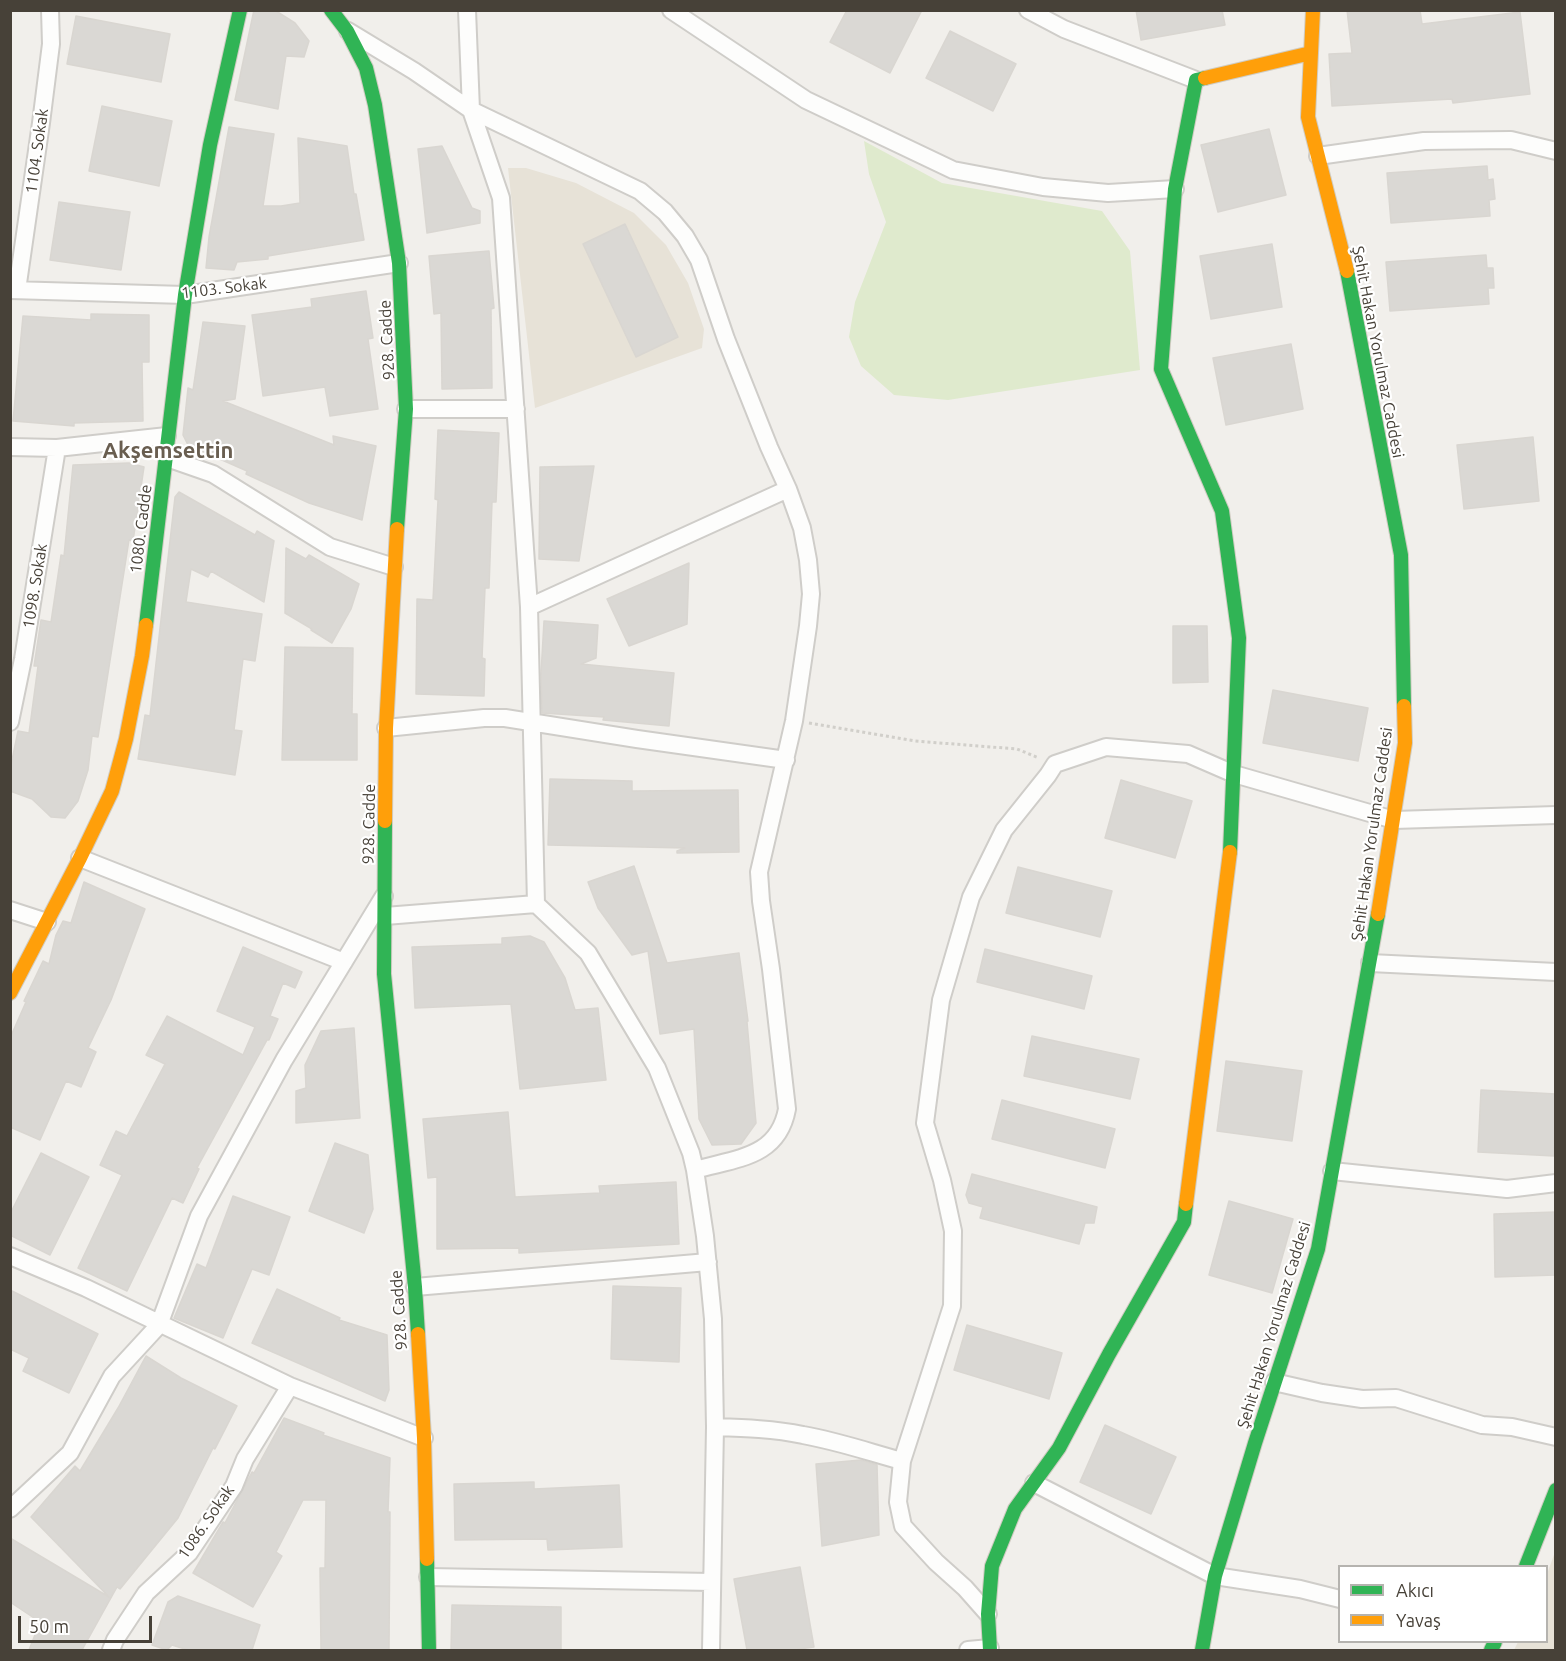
<!DOCTYPE html>
<meta charset="utf-8">
<style>
body{margin:0}
#map{position:relative;width:1566px;height:1661px;overflow:hidden;background:#f1efeb;font-family:Ubuntu,sans-serif}
canvas{display:block}
.frame{position:absolute;inset:0;border:12px solid #474138;pointer-events:none}
.legend{position:absolute;left:1338px;top:1565px;width:210px;height:78px;box-sizing:border-box;background:#fff;border:2px solid #b5b3af;margin:0;padding:8px 10px;list-style:none;font-size:18px;color:#474138}
.legend li{display:flex;align-items:center;gap:12px;height:30px}
.legend b{width:30px;border:2px solid #b5b3af}
.scale{position:absolute;left:18px;top:1616px;width:134px;height:27px;box-sizing:border-box;border:3px solid #474138;border-top:0;padding-left:8px;font-size:18px;line-height:21px;white-space:nowrap;color:#474138;-webkit-text-stroke:4px #fff;paint-order:stroke}
</style>
<div id="map">
<canvas width="1566" height="1661"></canvas>
<div class="frame"></div>
<ul class="legend">
<li><b style="height:8px;background:#30b455"></b>Akıcı</li>
<li><b style="height:8px;background:#ff9f0a"></b>Yavaş</li>
</ul>
<div class="scale">50 m</div>
</div>
<script>
const ctx = document.querySelector('canvas').getContext('2d');
ctx.lineJoin = 'round';
function fillPath(path, color) {
  ctx.fillStyle = color;
  ctx.fill(path, 'evenodd');
}
function strokePath(path, color, width, dash) {
  ctx.strokeStyle = color;
  ctx.lineWidth = width;
  ctx.lineCap = dash ? 'butt' : 'round';
  ctx.setLineDash(dash || []);
  ctx.stroke(path);
}
function label(font, color, halo, rows, align = 'center') {
  ctx.font = font + ' Ubuntu,sans-serif';
  ctx.lineWidth = 4.5;
  ctx.setLineDash([]);
  ctx.textBaseline = 'middle';
  ctx.strokeStyle = halo;
  ctx.fillStyle = color;
  for (const [text, x, y, turn = 0] of rows) {
    ctx.save();
    ctx.translate(x, y);
    ctx.rotate((+turn || 0) * Math.PI / 180);
    ctx.textAlign = isNaN(turn) ? turn : align;
    if (halo) ctx.strokeText(text, 0, 0);
    ctx.fillText(text, 0, 0);
    ctx.restore();
  }
}
const education = new Path2D(`
 M508,168H526L576,183L634,213L666,245L688,283L704,329L702,348L535,408Z
 M1555,1552V1650H1514L1518,1642H1546L1547,1574Z`);
const green = new Path2D(`
 M864,141L942,183L1102,211L1130,251L1140,370L948,400L894,395L861,366L849,337L855,302L886,222L869,174Z`);
const building = new Path2D(`
 M254,10L276,11L295,23L309,41L304,57L286,56L278,109L235,100Z
 M847,10H922L890,73L830,42Z
 M1136,10H1222L1225,25L1141,40Z
 M1347,10H1420L1422,24L1520,12L1530,94L1453,103L1452,99L1332,106L1329,54L1352,53Z
 M76,16L170,34L161,82L67,64Z
 M950,31L1016,64L993,111L926,78Z
 M102,106L172,121L159,186L89,171Z
 M229,127L274,134L263,206H281L300,203L298,138L347,146L354,194H356L364,240L268,256V259L237,262L234,270L206,268L209,237Z
 M1269,129L1286,195L1218,212L1201,145Z
 M442,146L472,208L480,211V223L427,233L418,149Z
 M1487,166L1488,180L1493,179L1495,199L1489,200L1490,216L1391,223L1387,173Z
 M59,202L130,212L121,270L50,260Z
 M625,224L678,337L636,357L583,244Z
 M1272,244L1282,307L1211,319L1200,256Z
 M489,251L494,308L491,309L492,388L442,389L441,313L434,314L429,256Z
 M1486,255L1487,268H1493L1494,288H1488L1489,304L1390,311L1386,262Z
 M366,291L373,338L368,339L378,409L330,416L325,387L263,396L252,315L312,307L311,299Z
 M91,314L149,315V362H142L143,421L74,423V426L13,421L23,316L91,320Z
 M203,322L245,326L235,399L223,401L334,445L333,436L376,446L362,520L309,503L246,474L247,471L188,445L183,435L188,388L193,390Z
 M1291,344L1303,409L1226,425L1213,358Z
 M438,430L499,433L496,502H492L489,588H485L482,658L485,659L484,696L416,694L417,599L433,600L438,500L435,499Z
 M1533,437L1539,501L1464,509L1457,445Z
 M129,463L144,467L133,541L129,540L98,737L92,736L88,770L78,801L65,818L51,817L32,799L10,791V770L18,731L29,733L38,666H34L41,620L51,622L61,555L64,556L73,465Z
 M594,466L579,561L539,559L540,467Z
 M179,492L255,535L257,531L274,541L264,602L211,571L208,577L191,569L186,602L262,614L255,661L243,659L234,730L242,731L235,775L138,759L145,715L150,716L175,497Z
 M286,548L306,559L309,555L359,584L351,609L332,643L311,630L312,629L285,613Z
 M689,563L687,624L629,646L607,599Z
 M544,621L598,625L596,658L581,664L674,673L669,726L603,720L604,717L542,713L541,674Z
 M1173,626H1207L1208,682L1173,683Z
 M285,647L353,648L352,714H357V760H282Z
 M1273,690L1368,708L1358,761L1263,743Z
 M550,779L632,781V791L738,790L739,852L677,853V851L685,848L548,845Z
 M1121,780L1192,801L1175,858L1105,838Z
 M634,866L667,963L739,953L748,1021L747,1022L756,1123L741,1144L712,1145L699,1119L694,1029L660,1034L648,951L632,955L598,908L588,882Z
 M1018,867L1112,891L1100,937L1006,913Z
 M84,882L145,909L111,1000L88,1048L96,1052L81,1087L66,1081L40,1140L10,1127V1038L26,1002L24,1001L43,961L49,964L56,935L63,921L71,923Z
 M530,936L544,942L565,978L575,1010L598,1008L606,1080L520,1089L511,1004L415,1008L412,947L502,944V938Z
 M243,947L302,972L295,988L283,983L270,1016L278,1019L269,1040H267L197,1168L199,1169L183,1203L172,1198L127,1291L78,1268L122,1175L100,1165L116,1131L127,1136L165,1064L146,1055L167,1016L243,1055L255,1027L217,1011Z
 M985,949L1092,976L1084,1009L977,982Z
 M354,1028L360,1118L296,1123V1091L306,1088L305,1065L321,1031Z
 M1032,1036L1139,1059L1130,1099L1024,1076Z
 M1226,1061L1302,1071L1292,1141L1217,1131Z
 M1481,1090L1556,1094L1554,1156L1478,1152Z
 M1002,1100L1115,1129L1105,1168L992,1139Z
 M508,1112L515,1197L600,1193L599,1186L676,1182L679,1244L519,1253V1248L437,1249V1177L428,1178L423,1119Z
 M335,1143L368,1155L373,1209L364,1233L309,1211Z
 M41,1153L89,1177L50,1255L10,1235V1214Z
 M972,1174L1097,1207L1094,1223H1085L1079,1244L980,1218L983,1207L969,1203L966,1195Z
 M233,1196L290,1217L269,1275L252,1269L223,1338L174,1318L197,1264L206,1268Z
 M1229,1201L1293,1219L1272,1293L1209,1275Z
 M1556,1212V1275L1495,1277L1494,1214Z
 M613,1286L681,1288L679,1362L611,1359Z
 M277,1289L340,1318L339,1320L387,1335L389,1390L385,1401L252,1343Z
 M10,1290L98,1334L69,1393L23,1371L29,1358L10,1349Z
 M967,1325L1062,1353L1049,1399L954,1370Z
 M146,1356L181,1378L237,1406L215,1449L213,1448L178,1518L120,1589L117,1587L82,1650H29L40,1622L10,1602V1538L109,1597L31,1517L75,1466L80,1471L118,1408Z
 M284,1418L324,1433L323,1435L390,1458L388,1512H390L389,1650H321L320,1568H325L326,1500H303L276,1552L282,1556L253,1607L193,1573L223,1522L225,1523L252,1472L254,1473Z
 M1105,1425L1176,1457L1151,1514L1080,1482Z
 M861,1460L877,1465L879,1535L822,1546L816,1464Z
 M534,1482V1489L619,1485L622,1547L548,1550L547,1539L455,1540L454,1484Z
 M800,1567L814,1647L792,1650H747L734,1579Z
 M178,1596L260,1625L252,1650H188L172,1645L167,1650L152,1645L168,1602Z
 M452,1605L561,1607V1650H451Z`);
const path = new Path2D(`
 M809,723L915,741L1017,749L1039,758`);
const street = new Path2D(`
 M467,10L471,110L501,198L529,607L536,904L588,953L657,1068L691,1153L695,1170L705,1236L713,1319L715,1427L711,1650
 M671,10L806,100L953,170L1043,187L1108,193L1175,189
 M1028,10L1064,29L1196,80
 M348,31L414,71L471,110L640,191L665,212L685,236L699,260L726,339L769,447L788,489L802,528L808,560L811,594L808,626L794,721L759,872L761,901L771,969L787,1109C778,1158 736,1158 695,1170
 M1318,156L1424,141L1511,140L1556,151
 M10,290L185,295L399,263
 M17,290L41,123L51,44L50,10
 M406,409H516
 M10,447L57,448L167,436
 M167,458L213,474L330,547L394,567
 M529,607L788,489
 M10,722L23,659L57,448
 M386,728L484,718H505L637,739L786,760
 M80,858L344,962
 M10,910L47,922
 M385,916L536,904
 M1370,963L1556,972
 M1332,1171L1507,1189L1556,1183
 M10,1256L86,1288L290,1386L424,1438
 M415,1287L708,1262
 M1274,1382L1322,1393L1362,1399L1396,1398L1482,1425L1512,1427L1556,1437
 M715,1427C744,1428 774,1429 803,1435C837,1441 869,1452 902,1461
 M1034,1483L1215,1576L1300,1589L1340,1599
 M10,1509L70,1453L112,1376L159,1325L199,1216L284,1060L384,896
 M428,1577L712,1582
 M988,1614L965,1588L936,1562L903,1526L898,1502L902,1461L952,1306L953,1231L942,1180L925,1123L941,1000L971,897L1004,830L1048,775L1055,764L1106,747L1188,754L1234,774L1394,820L1556,815
 M111,1650L115,1640L146,1593L189,1553L234,1486L245,1459L290,1386
 M968,1650L990,1648`);
const fast = new Path2D(`
 M331,10L347,31L366,68L375,105L399,263L406,409L397,529
 M1205,78L1196,80L1175,189L1161,369L1222,511L1239,638L1230,852
 M1347,271L1401,555L1404,706
 M146,625L185,295L210,145L240,10
 M385,821L384,974L415,1287L418,1334
 M427,1559L429,1650
 M1526,1566L1556,1490
 M990,1650L988,1614L992,1566L1015,1509L1059,1448L1109,1354L1184,1222L1186,1204
 M1202,1650L1215,1576L1255,1443L1318,1249L1378,914
 M1491,1650L1495,1642`);
const slow = new Path2D(`
 M1313,10L1308,117L1347,271
 M1205,78L1311,53
 M385,821L386,728L397,529
 M1378,914L1405,743L1404,706
 M10,993L80,858L112,791L126,739L142,656L146,625
 M1186,1204L1230,852
 M418,1334L424,1438L427,1559`);
const streetNames = [
 ["1104. Sokak",37,151,-82],
 ["1103. Sokak",224,288,-7],
 ["928. Cadde",387,340,-93],
 ["Şehit Hakan Yorulmaz Caddesi",1378,352,79],
 ["1080. Cadde",141,529,-83],
 ["1098. Sokak",35,586,-81],
 ["928. Cadde",369,824,-89],
 ["Şehit Hakan Yorulmaz Caddesi",1372,834,-82],
 ["928. Cadde",399,1310,-94],
 ["Şehit Hakan Yorulmaz Caddesi",1274,1325,-73],
 ["1086. Sokak",206,1522,-55]
];
const districtNames = [
 ["Akşemsettin",168,451]
];
fillPath(education, '#e7e2d7');
fillPath(green, '#dfeacd');
fillPath(building, '#dad8d4');
strokePath(building, '#d9d6d1', 1.5);
strokePath(street, '#cfcdc9', 20);
strokePath(fast, '#d0ccc2', 16);
strokePath(slow, '#d0ccc2', 16);
strokePath(path, '#d1cfca', 3, [3, 3]);
strokePath(street, '#fdfdfc', 16);
strokePath(fast, '#30b455', 14);
strokePath(slow, '#ff9f0a', 14);
label('16px', '#474138', '#fff', streetNames);
label('bold 22px', '#695e50', '#fff', districtNames);
</script>
